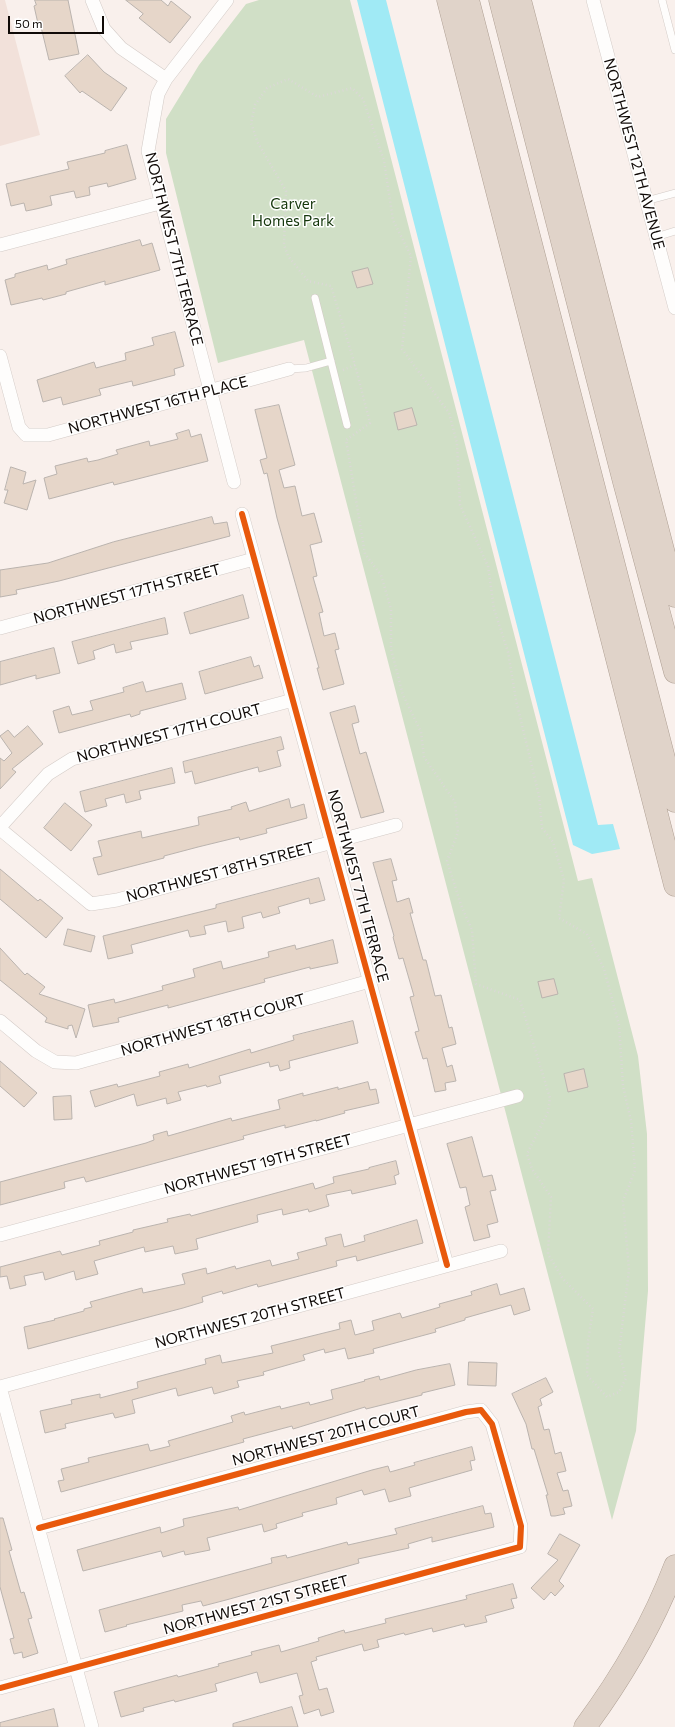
<!DOCTYPE html>
<style>
body{margin:0}
#map{position:relative;width:675px;height:1727px;overflow:hidden;background:#f9f0ec;font-family:Commissioner,sans-serif}
canvas{display:block}
.scale{position:absolute;left:8px;top:16px;width:96px;height:18px;box-sizing:border-box;border:2px solid #100a07;border-top:0;padding-left:5px;font-size:12px;line-height:14px;white-space:nowrap;color:#100a07;-webkit-text-stroke:3px #fff;paint-order:stroke}
</style>
<div id="map">
<canvas width="675" height="1727"></canvas>
<div class="scale">50 m</div>
</div>
<script>
const ctx = document.querySelector('canvas').getContext('2d');
ctx.lineJoin = 'round';
function fillPath(path, color) {
  ctx.fillStyle = color;
  ctx.fill(path, 'evenodd');
}
function strokePath(path, color, width, dash) {
  ctx.strokeStyle = color;
  ctx.lineWidth = width;
  ctx.lineCap = dash ? 'butt' : 'round';
  ctx.setLineDash(dash || []);
  ctx.stroke(path);
}
function label(font, color, halo, rows, align = 'center') {
  ctx.font = font + ' Commissioner,sans-serif';
  ctx.lineWidth = 3;
  ctx.setLineDash([]);
  ctx.textBaseline = 'middle';
  ctx.strokeStyle = halo;
  ctx.fillStyle = color;
  for (const [text, x, y, turn = 0] of rows) {
    ctx.save();
    ctx.translate(x, y);
    ctx.rotate((+turn || 0) * Math.PI / 180);
    ctx.textAlign = isNaN(turn) ? turn : align;
    if (halo) ctx.strokeText(text, 0, 0);
    ctx.fillText(text, 0, 0);
    ctx.restore();
  }
}
const built = new Path2D(`
 M0,0H5L40,135L0,146Z`);
const green = new Path2D(`
 M259,0H350L578,881L592,878L638,1056L647,1134L648,1291L636,1431L612,1520L304,340L218,363L166,153V119L199,65L246,4Z`);
const water = new Path2D(`
 M357,0H386L598,825L613,824L620,849L592,854L573,845Z`);
const building = new Path2D(`
 M35,0H68L79,54L49,60L41,27L39,28L34,6L36,5Z
 M126,0H161L168,6L171,1L191,17L170,43L139,18L143,14Z
 M88,55L104,72L127,88L111,111L82,91L80,93L65,76Z
 M127,145L136,179L108,187L107,183L89,187L90,195L76,198L74,191L50,196L52,205L36,209L26,211L24,203L11,206L6,184L69,169L67,162L105,153V151Z
 M140,240L142,246L152,243L160,270L105,285V281L66,292V294L43,300L42,298L11,305L5,280L15,277V274L47,265L48,270L67,264L66,260Z
 M368,268L373,284L357,288L352,272Z
 M175,332L184,366L174,369L175,375L133,386L132,381L99,389L101,395L63,405L61,397L43,402L37,380L94,362L96,368L126,360L125,353L154,345L152,338Z
 M279,405L295,465L279,470L284,488L295,486L302,516L314,513L322,542L310,545L317,576L313,577L323,612L319,613L324,636L335,633L339,649L335,650L344,684L323,690L317,668H319L277,518L267,473L264,474L260,460L267,458L255,410Z
 M412,408L417,425L398,430L394,413Z
 M189,430L191,437L201,434L208,461L114,485L113,482L49,499L44,478L57,474L55,466L87,458L88,462L98,460L118,454L116,450L149,441L150,446L178,439L176,434Z
 M11,467L26,472L23,484L36,480L27,510L4,503L8,490H5Z
 M212,517L214,524L227,522L230,536L59,581L16,590L17,594L0,597V570L48,563L113,542Z
 M243,595L249,618L190,634L184,613Z
 M165,618L168,634L130,642L132,649L116,653L114,644L93,651L95,659L78,664L72,642Z
 M54,648L60,673L36,679V675L0,685V662Z
 M251,657L254,667L259,665L263,678L205,694L199,672Z
 M143,682L146,692L182,683L186,699L140,711V714L131,717L130,714L59,733L53,711L69,706L72,715L93,710L90,701L124,692L123,688Z
 M355,706L359,722L352,724L360,754L366,752L384,812L361,818L330,713Z
 M28,726L43,744L12,769L16,772L0,789V758L4,761L12,753L0,736L8,730L14,737Z
 M281,737L284,749L277,751L281,766L259,772L258,767L195,784L192,771L185,773L183,762Z
 M172,768L175,783L139,791L141,799L126,803L124,794L105,799L107,806L85,812L80,792Z
 M289,799L291,808L304,804L307,818L266,829L267,833L240,840L239,837L198,847L164,856V858L98,875L93,858L102,856L98,841L141,831L142,838L199,825L198,817L232,809L231,807L246,802L249,811Z
 M65,803L92,825L71,851L44,828Z
 M391,859L397,880L392,881L397,902L409,898L413,913H410L423,960H426L435,996L441,995L449,1028L452,1027L456,1044L442,1048L447,1067L452,1065L456,1081L445,1083L446,1090L435,1092L427,1058L423,1059L415,1032L419,1031L410,997L414,996L403,958L399,959L393,937L394,936L373,863Z
 M0,869L38,901L40,899L63,918L46,938L0,899Z
 M319,878L325,900L310,904L309,898L278,907L280,913L263,918L261,912L242,917L244,928L228,932L226,921L204,926L206,934L190,937L188,930L131,945L133,953L108,959L103,936L216,908V905Z
 M68,929L95,936L91,952L64,945Z
 M333,940L338,963L310,969V967L264,979L265,982L168,1008V1005L118,1018L119,1022L93,1027L88,1005L114,999L115,1003L163,990L162,986L195,977L193,969L221,961L223,969L269,957L268,952L295,945L296,949Z
 M0,948L25,975L27,973L45,987L39,994L85,1009L76,1038L72,1025L68,1026V1029L45,1022L47,1018L0,980Z
 M554,979L558,994L542,998L538,982Z
 M353,1021L358,1043L289,1061L290,1068L280,1071L278,1065L270,1067L269,1062L219,1076L221,1083L207,1087L206,1085L178,1092L181,1100L167,1104L166,1098L137,1106L134,1094L95,1107L90,1091L117,1084L118,1087L160,1076L159,1072L188,1064L189,1068L250,1049L251,1053L294,1040L293,1036Z
 M0,1061L37,1093L24,1107L0,1086Z
 M584,1069L588,1087L568,1092L564,1074Z
 M368,1082L370,1090L376,1089L379,1103L344,1111L345,1113L316,1121V1120L285,1128V1125L243,1136L244,1139L86,1182L84,1177L64,1182L65,1188L0,1205V1182L146,1143L154,1140L153,1135L167,1131L168,1136L231,1118L232,1121L280,1109L278,1100L303,1093V1096L338,1087V1089Z
 M71,1096L72,1119L54,1120L53,1097Z
 M472,1137L483,1177L492,1175L496,1190L490,1191L498,1222L487,1225L490,1237L474,1241L465,1207L470,1205L466,1187L460,1188L447,1144Z
 M396,1161L399,1174L394,1176L396,1184L352,1194L351,1190L326,1195L329,1206L309,1212L308,1209L283,1215L282,1209L257,1215L258,1222L196,1239L198,1249L175,1254L173,1246L145,1252L144,1247L94,1261L98,1274L76,1280L74,1271L45,1280L43,1272L24,1276L26,1285L10,1289L7,1276L0,1277V1267L60,1251L62,1255L100,1245L99,1241L133,1232V1230L168,1222L167,1219L190,1214L191,1216L313,1183L315,1189L334,1183L333,1177L369,1169V1168Z
 M417,1220L423,1243L357,1261L356,1256L336,1261L337,1266L258,1287L257,1284L223,1294L222,1291L202,1297L203,1302L183,1308L28,1349L24,1327L55,1320L54,1319L84,1311V1309L92,1307L90,1302L142,1288L143,1293L185,1284L182,1274L206,1268L207,1274L235,1266L236,1269L270,1260L272,1266L299,1259L297,1253L327,1245L325,1238L341,1234L344,1247L365,1241L364,1236Z
 M497,1284L500,1295L524,1288L530,1310L514,1315L511,1305L465,1318V1320L435,1329L436,1332L373,1349L374,1353L348,1359L345,1348L325,1353L324,1349L303,1355L305,1360L263,1372L264,1375L237,1381L239,1387L214,1394L212,1387L178,1396L176,1388L132,1400L135,1413L115,1418L113,1413L65,1424L66,1428L45,1433L40,1411L72,1404L71,1400L100,1394V1398L138,1388L137,1382L206,1364L205,1359L220,1355L222,1363L273,1353L271,1346L340,1329L339,1323L351,1320L355,1335L374,1330L372,1321L400,1313L402,1318L440,1307L439,1304L472,1295L471,1292Z
 M469,1362L497,1363L496,1386L468,1385Z
 M450,1364L455,1385L422,1393V1395L366,1409L365,1407L293,1429L292,1426L243,1439L244,1442L61,1492L58,1481L64,1480L61,1469L89,1462L88,1458L148,1444L150,1451L170,1446L168,1441L233,1422L231,1416L244,1412L245,1415L280,1406L281,1409L309,1402L310,1405L333,1399L331,1390L365,1381L364,1380L379,1376L380,1380L416,1370Z
 M546,1378L553,1392L540,1399L542,1405L538,1407L544,1430L549,1429L555,1454L561,1452L566,1471L557,1473L563,1491L568,1490L572,1506L563,1508L565,1514L555,1516H551L546,1495H548L534,1449H532L526,1424L512,1394Z
 M472,1447L475,1460L470,1461L472,1470L409,1488L411,1496L389,1502L385,1489L364,1495L362,1490L336,1498L337,1504L302,1513L303,1516L276,1524L277,1528L264,1532L262,1524L207,1538L210,1550L185,1555L184,1551L163,1557L161,1551L83,1571L77,1550L160,1527L161,1533L184,1526L183,1519L238,1507L239,1510L372,1470L388,1466L390,1472L415,1465L414,1463Z
 M483,1506L485,1514L491,1513L494,1527L432,1542V1537L408,1544L409,1548L358,1559L359,1563L226,1600L203,1606L201,1601L182,1605L183,1611L126,1625L127,1626L105,1632L99,1610L272,1563L271,1558L286,1555L287,1558L347,1542L348,1545L397,1534L395,1529Z
 M0,1518H3L12,1550L9,1551L21,1593L24,1592L32,1618L28,1619L38,1653L23,1658L22,1652L14,1654L10,1639L14,1638L0,1587Z
 M560,1534L580,1545L559,1581L564,1586L555,1596L551,1592L544,1600L531,1588L558,1560L548,1554Z
 M513,1584L517,1598L511,1599L514,1608L485,1616L487,1622L465,1627L464,1624L433,1632L432,1628L405,1635L404,1633L377,1640L379,1647L364,1651L362,1644L316,1657L317,1660L311,1662L319,1690L327,1688L334,1712L321,1716L319,1709L304,1714L299,1696L303,1695L297,1673L260,1683L257,1672L215,1684L217,1691L175,1702L174,1700L143,1708L144,1711L121,1717L114,1692L177,1675L178,1677L219,1666L218,1664L252,1655L251,1652L279,1645L281,1652L319,1641L318,1638L344,1630L345,1633L386,1623L385,1619L467,1599L466,1596Z
 M292,1707L298,1727H233V1724Z
 M54,1709L58,1727H0V1723Z`);
const path = new Path2D(`
 M343,370L355,365L331,286L308,281L288,256L284,245L286,191L258,143L251,123L255,105L267,88L288,79L318,97L352,88L363,99L384,161L393,220L411,256L402,349L449,413L457,443L460,505L488,566L494,609L508,652L516,700L539,796L542,828L553,842L564,880L559,918L587,934L604,969L619,1025L623,1086L631,1121L635,1170L623,1201L629,1270L619,1352L626,1378L619,1392L607,1397L587,1375L588,1341L593,1309L563,1279L548,1254L551,1197L532,1169L527,1154L548,1112L550,1098L520,1000L476,984L472,930L461,905L447,861L458,832L455,802L424,757L421,732L403,695L391,649V609L381,575L365,554L346,440L370,423L355,365`);
const service = new Path2D(`
 M662,0L675,50
 M646,201L675,193
 M656,237L675,231
 M315,298L347,425
 M289,369L306,368L331,361`);
const minor = new Path2D(`
 M92,0L104,29L121,48L166,79
 M227,0L166,79L158,94L148,151L234,482
 M593,0L675,308
 M0,245L160,203
 M0,356L19,427L26,435H48L289,369
 M242,514L447,1265
 M0,628L254,559
 M0,827L48,774L72,759L293,700
 M0,829L91,904L117,900L396,825
 M0,1021L36,1051L55,1062L76,1063L370,981
 M0,1235L517,1096
 M0,1387L501,1251
 M0,1387L92,1727
 M0,1688L520,1547L521,1526L492,1424L481,1410L466,1412L39,1528`);
const motorway = new Path2D(`
 M448,0L675,885
 M468,0L675,801
 M500,0L624,482L675,672
 M520,0L675,596
 M585,1727C622,1677 653,1624 675,1566`);
const cycleway = new Path2D(`
 M242,514L447,1265
 M0,1688L520,1547L521,1526L492,1424L481,1410L466,1412L39,1528`);
const streetNames = [
 ["NORTHWEST 12TH AVENUE",634,154,75],
 ["NORTHWEST 7TH TERRACE",174,249,76],
 ["NORTHWEST 16TH PLACE",158,405,-15],
 ["NORTHWEST 17TH STREET",127,594,-15],
 ["NORTHWEST 17TH COURT",169,733,-15],
 ["NORTHWEST 18TH STREET",220,872,-15],
 ["NORTHWEST 7TH TERRACE",358,886,75],
 ["NORTHWEST 18TH COURT",213,1025,-16],
 ["NORTHWEST 19TH STREET",258,1164,-15],
 ["NORTHWEST 20TH STREET",250,1318,-15],
 ["NORTHWEST 20TH COURT",326,1436,-15],
 ["NORTHWEST 21ST STREET",256,1605,-15]
];
const parkNames = [
 ["Carver",293,204],
 ["Homes Park",293,221]
];
fillPath(built, '#f2e1da');
fillPath(green, '#d0dfc6');
fillPath(water, '#a0eaf5');
fillPath(building, '#e6d6c9');
strokePath(building, '#bab3ae', 1);
strokePath(service, '#d3cbc7', 8);
strokePath(minor, '#d3cbc7', 14);
strokePath(motorway, '#ad9e92', 23);
strokePath(path, '#dbd8d7', 2.5, [1, 3]);
strokePath(service, '#fefdfc', 7);
strokePath(minor, '#fefdfc', 13);
strokePath(motorway, '#e0d3c9', 22);
strokePath(cycleway, '#e8590c', 6);
label('15px', '#100a07', '#fff', streetNames);
label('15px', '#14360b', '#fff', parkNames);
</script>
